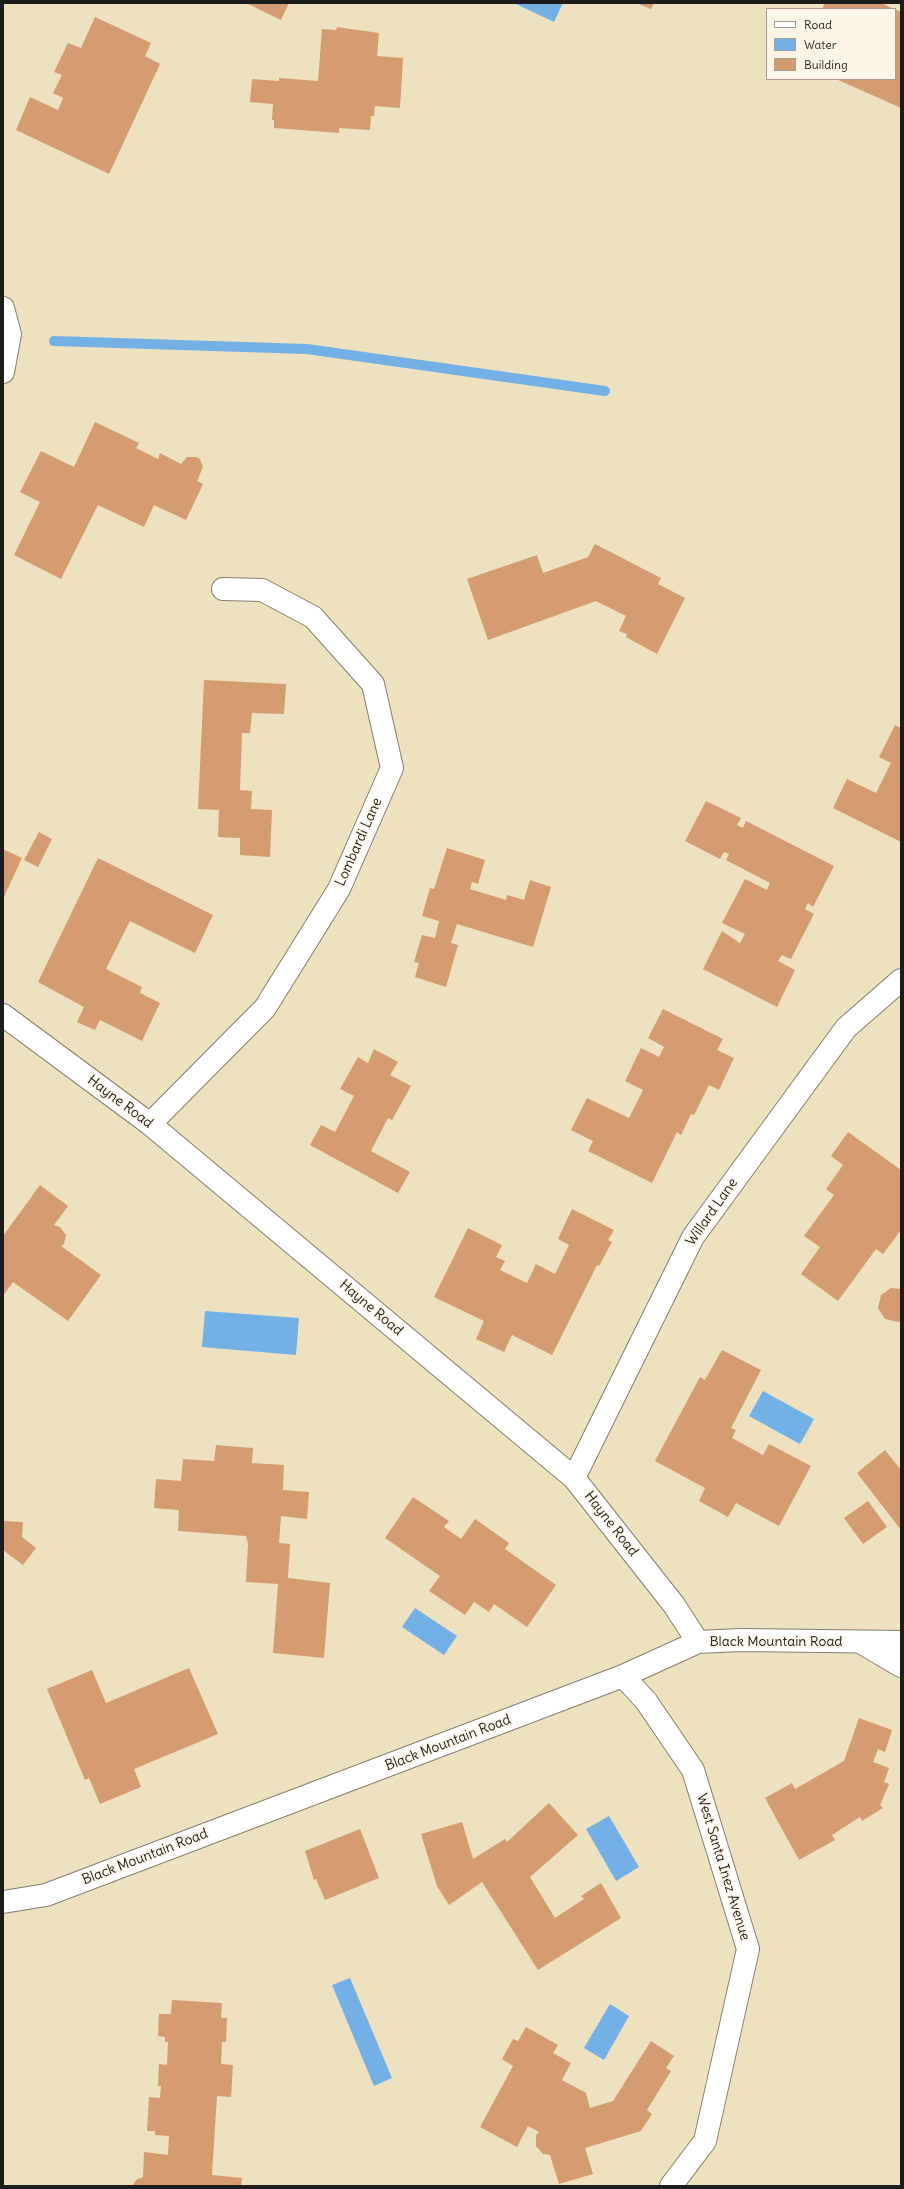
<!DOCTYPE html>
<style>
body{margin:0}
#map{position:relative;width:904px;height:2189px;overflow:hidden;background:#ede1bf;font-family:Delius,sans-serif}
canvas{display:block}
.frame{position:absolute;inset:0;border:4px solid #1c1c1c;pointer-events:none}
.legend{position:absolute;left:766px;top:8px;width:130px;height:72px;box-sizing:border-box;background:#fcf5e5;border:1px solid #a29e95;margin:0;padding:5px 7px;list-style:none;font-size:12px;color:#1c1c1c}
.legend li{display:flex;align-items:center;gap:8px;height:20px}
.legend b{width:20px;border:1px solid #a29e95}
</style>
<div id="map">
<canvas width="904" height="2189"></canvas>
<div class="frame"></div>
<ul class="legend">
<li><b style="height:5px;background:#fff"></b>Road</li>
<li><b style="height:11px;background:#73b0e5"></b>Water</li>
<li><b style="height:11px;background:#d49c70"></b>Building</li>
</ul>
</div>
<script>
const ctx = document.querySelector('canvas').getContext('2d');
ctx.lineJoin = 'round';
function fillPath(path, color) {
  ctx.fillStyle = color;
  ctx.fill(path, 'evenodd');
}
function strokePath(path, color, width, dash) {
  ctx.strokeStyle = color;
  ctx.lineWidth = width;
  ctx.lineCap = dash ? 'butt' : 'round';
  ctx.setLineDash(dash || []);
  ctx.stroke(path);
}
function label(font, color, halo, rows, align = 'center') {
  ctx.font = font + ' Delius,sans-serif';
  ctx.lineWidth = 3;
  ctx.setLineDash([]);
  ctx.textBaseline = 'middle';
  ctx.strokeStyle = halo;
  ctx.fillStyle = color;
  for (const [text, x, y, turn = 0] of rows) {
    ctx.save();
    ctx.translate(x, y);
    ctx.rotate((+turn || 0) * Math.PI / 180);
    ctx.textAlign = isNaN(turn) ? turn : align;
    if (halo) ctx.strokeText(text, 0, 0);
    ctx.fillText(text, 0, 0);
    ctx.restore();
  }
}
const water = new Path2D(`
 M514,3H563L554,22Z
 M205,1311L299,1318L296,1355L202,1347Z
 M763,1391L814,1419L800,1444L749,1416Z
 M415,1608L457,1636L444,1655L402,1627Z
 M609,1816L639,1867L616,1881L586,1829Z
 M350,1978L392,2078L374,2086L332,1985Z
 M610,2004L629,2016L604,2060L584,2048Z`);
const stream = new Path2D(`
 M54,341L307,349L605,391`);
const building = new Path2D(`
 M246,3H289L281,20Z
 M636,3H654L651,9Z
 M825,3H881L894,9H822Z
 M895,9L901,12V108L836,79H895Z
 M95,17L151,43L145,56L160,64L109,174L16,130L30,97L58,110L63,98L53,93L62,75L54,72L68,43L81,48Z
 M337,27L379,33L377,56L403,58L400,108L375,106L374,116H371L370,130L339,128V133L274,128V120H272L273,104L250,102L252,79L279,81V78L318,81L322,29L336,30Z
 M95,422L139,443L136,448L158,459L160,453L181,464L187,457H196L200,459L203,467L197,481L203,484L186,520L154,505L144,527L98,505L61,579L14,555L40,502L20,492L41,451L74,467Z
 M595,544L661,578L658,584L685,598L657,654L626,637L627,634L619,631L626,616L596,601L488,640L467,579L537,555L543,573L588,557Z
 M204,680L286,684L284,714L252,713L250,733H242L240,790L252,791L251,809L272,810L270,857L240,855V838L218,837L219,810L198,809Z
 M895,725L901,728V842L833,808L847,779L876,793L891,763L879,757Z
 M706,801L741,818L737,825L743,828L746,821L834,866L813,907L808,903L805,909L814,914L791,959L782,955L778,961L795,970L777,1007L703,969L722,931L740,943L745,934L722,923L745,879L767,890L770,883L726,860L729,854L724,852L720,859L685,841Z
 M39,832L52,839L38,867L24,860Z
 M447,848L485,860L478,884L472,882L470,889L506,900L507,895L524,900L530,880L551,887L533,947L457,924L451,943L458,945L446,987L415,977L419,963L414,962L422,935L435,938L439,921L422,916L430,888L434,889Z
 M3,849L22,858L3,899Z
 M98,858L213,915L195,953L130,921L106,969L142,987L140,993L160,1003L142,1041L100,1020L95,1030L77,1022L84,1007L38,982Z
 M663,1009L723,1039L717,1050L734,1058L719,1090L709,1085L694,1115L691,1114L681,1135L677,1132L652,1183L588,1151L593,1141L571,1130L587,1098L629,1118L643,1090L625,1081L641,1048L659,1057L664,1047L648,1038Z
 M374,1049L398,1062L390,1075L411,1086L392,1120L388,1118L371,1151L410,1172L398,1193L310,1145L321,1125L335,1132L354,1096L340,1089L358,1057L368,1063Z
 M848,1132L901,1170V1230L883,1254L876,1249L838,1301L801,1274L820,1247L804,1236L834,1195L826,1189L843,1165L831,1156Z
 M40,1185L68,1206L54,1225L60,1227L66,1235L64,1244L61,1246L101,1275L68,1321L13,1282L3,1296V1236Z
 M572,1209L614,1230L608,1240L612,1242L599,1266L597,1265L552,1355L512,1335L504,1352L476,1339L484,1321L434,1297L468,1228L502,1245L496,1257L505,1261L500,1270L527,1283L536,1264L555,1274L569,1245L558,1239Z
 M891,1288L901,1289V1321L898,1322L885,1319L878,1308L881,1295Z
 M722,1350L761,1370L731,1428L736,1430L732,1438L763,1455L769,1444L811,1466L779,1526L736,1503L728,1517L699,1501L705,1488L655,1461L700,1377L705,1380Z
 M216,1445L253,1448L252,1463L284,1465L283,1490L309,1492L307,1519L281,1516L279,1543L290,1544L288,1578L330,1583L324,1658L273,1653L278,1584L246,1582L248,1544L246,1536L178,1531L179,1510L154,1508L156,1479L181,1481L183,1459L214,1461Z
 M885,1450L901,1470V1530L857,1473Z
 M413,1497L449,1521L444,1527L461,1539L475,1519L509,1543L505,1549L556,1585L527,1627L494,1604L489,1612L474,1602L465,1615L429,1591L440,1576L385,1538Z
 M868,1501L887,1527L863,1544L844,1518Z
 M3,1521L23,1522L22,1537L36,1548L23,1565L3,1550Z
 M189,1668L218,1734L134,1769L141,1787L100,1804L89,1778L85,1780L47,1689L92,1670L106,1703Z
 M859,1718L892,1730L885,1752L878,1749L873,1762L889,1768L884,1782L889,1784L880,1805L883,1808L862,1821L860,1817L832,1835L835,1840L799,1860L765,1798L792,1783L795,1789L844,1761Z
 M549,1803L578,1835L530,1877L555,1918L584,1899L581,1896L601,1883L621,1918L538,1970L482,1882L449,1905L437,1886L421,1834L462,1822L473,1859L505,1839L507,1842Z
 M360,1829L379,1878L325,1900L316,1879L314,1880L305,1851Z
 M172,2000L222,2003L221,2018H227L226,2042H222L221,2064L233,2065L231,2097L217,2096L212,2175L242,2178L241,2186H132L136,2180L143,2177L144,2152L168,2155L169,2136L155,2135V2131H147L149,2097L160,2098L161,2086H158L159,2064L167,2065L168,2042H165V2037L158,2036L159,2014H171Z
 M526,2027L558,2045L553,2053L571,2063L562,2080L586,2093L590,2108L613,2101L651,2041L674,2056L666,2068L671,2071L647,2110L652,2114L641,2131L585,2148L593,2174L559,2184L550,2155L543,2154L536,2146V2135L539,2132L528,2126L517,2147L480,2127L513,2066L502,2059L513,2039L518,2041Z`);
const minor = new Path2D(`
 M3,308L10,334L3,372
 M3,1015L150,1124L574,1478L674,1605L698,1642
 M150,1124L265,1008L339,889L392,768L373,684L313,617L262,590L223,589
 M574,1478L693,1237L846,1028L901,980
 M862,1643L901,1666
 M623,1676L646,1701L693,1770L748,1949L705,2141L671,2186
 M3,1902L46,1895L623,1676L698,1642L741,1640L901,1642`);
const streetNames = [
 ["Lombardi Lane",359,842,-66],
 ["Hayne Road",120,1102,37],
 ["Willard Lane",712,1212,-55],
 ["Hayne Road",371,1308,40],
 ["Hayne Road",611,1524,52],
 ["Black Mountain Road",776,1642],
 ["Black Mountain Road",448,1743,-21],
 ["Black Mountain Road",145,1857,-21],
 ["West Santa Inez Avenue",723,1867,73]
];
fillPath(water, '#73b0e5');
strokePath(stream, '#73b0e5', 10);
fillPath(building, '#d49c70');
strokePath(minor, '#847e6e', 24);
strokePath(minor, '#fff', 22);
label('14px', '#1c1c1c', '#fcf5e5', streetNames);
</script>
